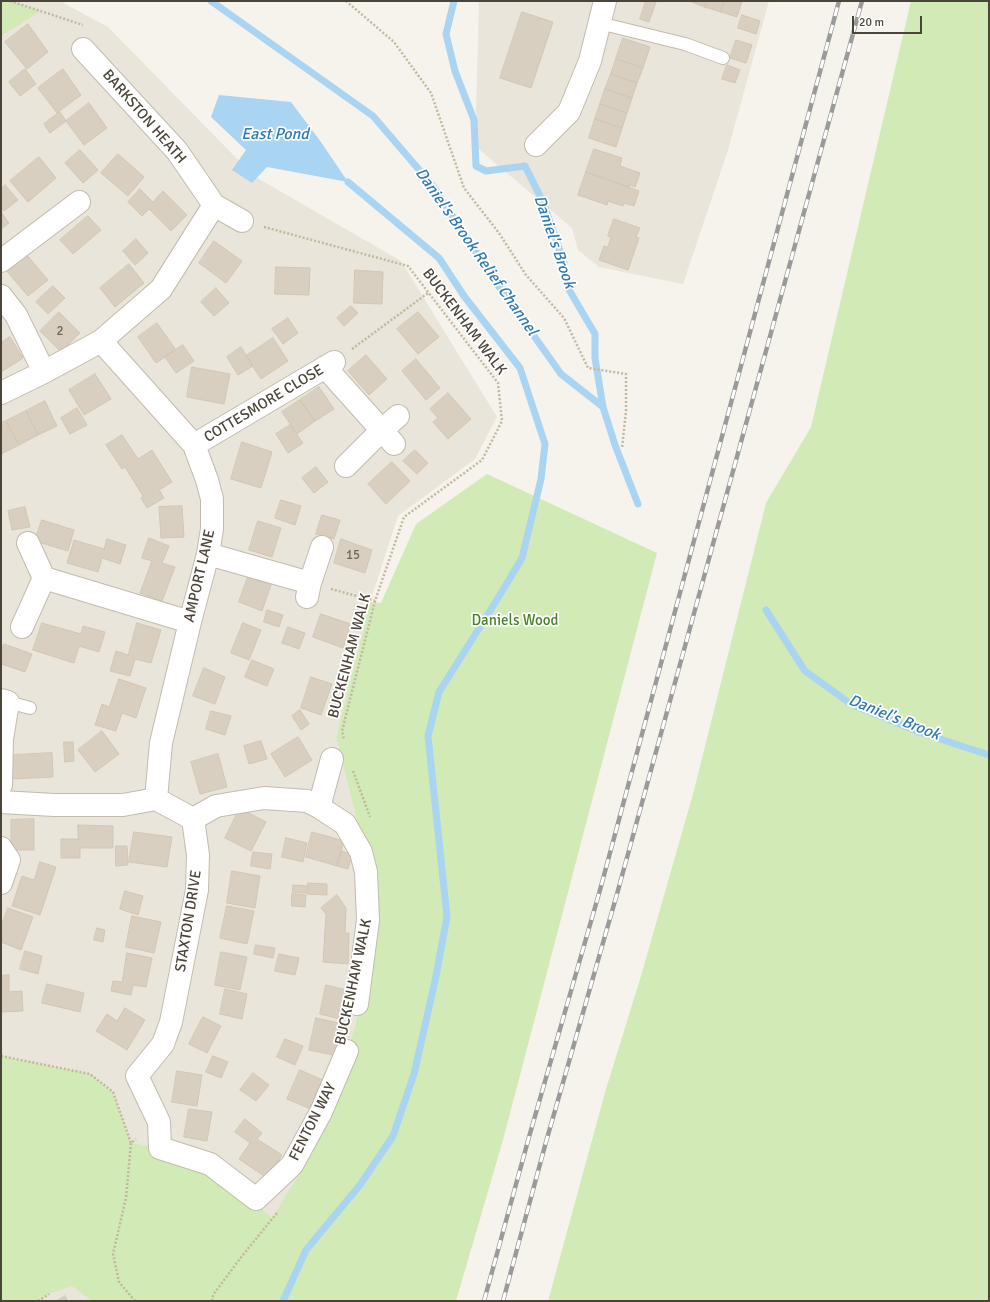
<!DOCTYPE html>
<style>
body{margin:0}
#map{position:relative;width:990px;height:1302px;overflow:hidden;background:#f6f3ec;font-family:Signika,sans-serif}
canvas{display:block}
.frame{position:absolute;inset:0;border:2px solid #4b4439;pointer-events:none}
.scale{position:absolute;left:852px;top:16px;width:70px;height:18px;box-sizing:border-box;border:2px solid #4b4439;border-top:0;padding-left:5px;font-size:12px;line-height:14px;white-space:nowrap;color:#4b4439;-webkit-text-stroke:3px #fff;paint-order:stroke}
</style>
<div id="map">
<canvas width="990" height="1302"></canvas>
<div class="frame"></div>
<div class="scale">20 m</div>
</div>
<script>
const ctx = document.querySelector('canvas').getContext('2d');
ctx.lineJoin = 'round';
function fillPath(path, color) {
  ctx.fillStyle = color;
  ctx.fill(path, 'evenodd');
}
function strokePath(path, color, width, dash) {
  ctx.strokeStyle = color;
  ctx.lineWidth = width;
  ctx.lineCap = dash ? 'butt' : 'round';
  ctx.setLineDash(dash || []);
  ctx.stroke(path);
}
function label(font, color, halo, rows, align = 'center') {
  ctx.font = font + ' Signika,sans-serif';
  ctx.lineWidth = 3.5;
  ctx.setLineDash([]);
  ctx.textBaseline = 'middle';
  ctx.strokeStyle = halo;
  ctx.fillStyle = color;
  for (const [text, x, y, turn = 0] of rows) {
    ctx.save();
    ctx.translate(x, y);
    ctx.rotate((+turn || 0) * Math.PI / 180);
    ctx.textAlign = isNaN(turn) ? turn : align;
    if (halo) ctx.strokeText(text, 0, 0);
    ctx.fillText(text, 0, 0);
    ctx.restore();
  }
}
const residential = new Path2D(`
 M1,1H60L108,27L254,176L401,261L497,417L475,459L398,516L370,602L336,737L378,904L355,1026L312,1154L236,1301H1Z
 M479,1H769L728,150L683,284L599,267L578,250L572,228L475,146Z`);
const green = new Path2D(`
 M1,1H10L41,11L1,36Z
 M911,1H989V1301H548L606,1089L641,976L693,794L766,503L811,427Z
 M487,474L657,553L503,1140L456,1301H92L72,1286L49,1294L38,1301H1V1056L90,1074L113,1092L131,1143L160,1148L210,1164L272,1218L312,1154L355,1026L378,904L336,737L370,602L381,603L416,524Z`);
const water = new Path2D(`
 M219,95L291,102L321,142L348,182L267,167L252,183L232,170L246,150L211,117Z`);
const stream = new Path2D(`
 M211,1L373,116L433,186L495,281L561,374L603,407
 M454,1L446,34L455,71L474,120L476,166L486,171L525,166L543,202L564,263L568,288L595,334V358L603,407L615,445L638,504
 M766,610L805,671L851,704L922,733L989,755
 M283,1301L306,1250L360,1185L393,1136L414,1074L435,981L447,917L428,736L439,692L495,603L522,558L541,479L545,444L520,368L464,296L439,258L348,182`);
const building = new Path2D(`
 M646,1L656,2L649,22L640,19Z
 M690,1H707L705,7Z
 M707,1H724L721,12L705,7Z
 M724,1H742L737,17L721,12Z
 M522,12L553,22L531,88L500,78Z
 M742,15L760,21L756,34L738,28Z
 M28,24L48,52L27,69L5,42Z
 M623,38L650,47L643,68L616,59Z
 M736,40L752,45L746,63L730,58Z
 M616,59L643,68L637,83L611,74Z
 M727,65L740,70L735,83L722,79Z
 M25,69L36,84L20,96L9,82Z
 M63,69L81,95L57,113L38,88Z
 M611,74L637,83L632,98L605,89Z
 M605,89L632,98L627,113L600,104Z
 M89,103L107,128L84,145L66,121Z
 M600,104L627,113L622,128L595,119Z
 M60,112L66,121L50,133L44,124Z
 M595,119L622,128L616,147L589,138Z
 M594,149L622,158L620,166L640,173L635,187L630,185L629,187L586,172Z
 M80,150L98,170L83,183L65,163Z
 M118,154L144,177L128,196L101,173Z
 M39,157L56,178L28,202L10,181Z
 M586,172L639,191L634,206L624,203L623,206L608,201L607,205L578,195Z
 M5,185L18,200L4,211L1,207V189Z
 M140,189L153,202L163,191L187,215L171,231L149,209L142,216L128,202Z
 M1,212L9,223L1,229Z
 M88,216L101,230L73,254L60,240Z
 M614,219L640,228L636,237L639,238L628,270L599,260L604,246L608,247L611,237L608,236Z
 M136,239L148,253L135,265L123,251Z
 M214,241L242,261L226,283L199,263Z
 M26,254L48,280L28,296L6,270Z
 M129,264L144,283L115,307L100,288Z
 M276,267L310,268L309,295L275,294Z
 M355,270L383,272L382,304L354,303Z
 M53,286L65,298L48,314L36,302Z
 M216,288L229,303L214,316L201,302Z
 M351,306L358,313L344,326L337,318Z
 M59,312L80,333L61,352L40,331Z
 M418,312L439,337L418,354L397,329Z
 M288,318L298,333L283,344L272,329Z
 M157,323L176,350L156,363L138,337Z
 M10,337L23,358L1,372V343Z
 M273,338L288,361L261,379L246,356Z
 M183,345L194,361L176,373L165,357Z
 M241,347L253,366L238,375L227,357Z
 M366,355L387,379L369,395L348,371Z
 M416,359L440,388L426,400L402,371Z
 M192,367L230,374L224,404L187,397Z
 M95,374L111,399L84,415L69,390Z
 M319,387L334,409L315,421L300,400Z
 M448,393L471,419L448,439L433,422L438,418L430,409Z
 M300,400L315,421L297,434L282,412Z
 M45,401L57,426L38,435L26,411Z
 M77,408L87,425L70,434L61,418Z
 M26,411L38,435L19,445L6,421Z
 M6,421L19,445L1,454V423Z
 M290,425L303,443L288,453L276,434Z
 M122,435L138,459L152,450L172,482L159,490L164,498L147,508L141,498L143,496L125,467L122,469L106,445Z
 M242,442L272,452L261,488L231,479Z
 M415,450L428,463L417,474L403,461Z
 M392,462L410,481L386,504L368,484Z
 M316,467L328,482L314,493L302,478Z
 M281,500L301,506L295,525L275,518Z
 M182,506L184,537L161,538L159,507Z
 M25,507L30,527L12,530L8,511Z
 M322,515L340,520L334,539L316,534Z
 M42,520L74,530L68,551L35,541Z
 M258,521L281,528L272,557L249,550Z
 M149,538L169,546L162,563L175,567L162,601L140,593L152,561L142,558Z
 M107,539L126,545L120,564L102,558L98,572L67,563L74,540L104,549Z
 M341,539L372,550L365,573L334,563Z
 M249,574L272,582L262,611L239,602Z
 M267,610L283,615L279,627L264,622Z
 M321,614L351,624L343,648L313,637Z
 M42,623L81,634L83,626L105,632L99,652L79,646L74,663L33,650Z
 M137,623L161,630L151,663L135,659L130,676L110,671L116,651L128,655Z
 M243,623L261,630L249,660L231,653Z
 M288,627L305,633L299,649L282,643Z
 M4,644L32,654L25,672L1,664V652Z
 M252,660L274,669L267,686L245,677Z
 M204,668L225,677L215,704L193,696Z
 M311,677L332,684L321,715L301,708Z
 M119,679L146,688L136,718L122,713L116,731L95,725L102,704L109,707Z
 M300,710L309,724L301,730L292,716Z
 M211,711L231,716L225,735L206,729Z
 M102,731L119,754L95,772L78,750Z
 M298,737L312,760L285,777L271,754Z
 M261,741L267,759L249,764L244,746Z
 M64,742H73L74,761L65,762Z
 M52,753L53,777L12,779L11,755Z
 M218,754L227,787L200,794L191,762Z
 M240,808L266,822L251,851L225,838Z
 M34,819V850H11V820Z
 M78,825L113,826V848H80V858H61V839H78Z
 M134,832L172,837L167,867L129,862Z
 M312,832L344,841L337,866L306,857Z
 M286,838L307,843L303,862L282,857Z
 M116,846H127L128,865L116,866Z
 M341,851L352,854L348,869L337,866Z
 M253,852L272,854L270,869L251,866Z
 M40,862L56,867L40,915L12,906L22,876L34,880Z
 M232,871L260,876L255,908L227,903Z
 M308,883L327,884V895L307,894Z
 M293,885L308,886V893H293Z
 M125,891L143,896L138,915L120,909Z
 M292,894L306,895L305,907L292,906Z
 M337,895L346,908L345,933H349L348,964L323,962L326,914L321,908Z
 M227,906L254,911L247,944L220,938Z
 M8,908L33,917L21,950L1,942V927Z
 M132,916L161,922L154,953L126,947Z
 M97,928L105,930L103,942L94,940Z
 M256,945L275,948L273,958L254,954Z
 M25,951L42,956L38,974L20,969Z
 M221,952L247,957L240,990L215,985Z
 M127,953L152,958L146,987L133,985L131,995L111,991L113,981L122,982Z
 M279,954L299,958L295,975L275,971Z
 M9,975V992L22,991L23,1011L1,1012V976Z
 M47,984L84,993L80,1012L42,1003Z
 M326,985L351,991L344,1020L320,1014Z
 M225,989L247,994L242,1019L220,1014Z
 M125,1008L145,1020L127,1050L96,1031L107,1014L117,1021Z
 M203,1017L221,1026L207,1053L189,1044Z
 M316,1018L343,1024L337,1056L309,1050Z
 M285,1039L303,1046L295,1065L277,1057Z
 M213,1056L228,1062L221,1078L206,1072Z
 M300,1070L325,1081L313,1110L287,1099Z
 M177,1071L202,1075L197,1106L172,1102Z
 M253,1073L269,1085L256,1101L240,1090Z
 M189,1109L212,1112L207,1141L184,1137Z
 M245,1119L262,1133L257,1139L282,1155L267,1178L239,1159L250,1143L235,1132Z
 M65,1296L67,1301H57Z`);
const path = new Path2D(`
 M10,1L83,25
 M346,1L394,42L431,93L464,188L499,233L526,275L564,318L588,368L626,374V411L622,448
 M264,227L408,266L498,383L502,421L482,460L404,517L375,601L342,731L344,740
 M352,349L428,293
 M331,589L375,601
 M353,771L370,817
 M1,1056L90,1074L113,1092L131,1143
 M38,1301L49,1294
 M135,1301L119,1282L113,1254L126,1198L131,1143L136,1139
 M212,1301L213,1295L242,1256L277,1213`);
const service = new Path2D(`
 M599,23L685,44L723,58
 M8,702L30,708`);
const minor = new Path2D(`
 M536,145L569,112L590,61L605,1
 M214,205L242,221
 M1,261L79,202
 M1,296L16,315L44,372
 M101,341L194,445L207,480L212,499V529L208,554L190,622L161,743L156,799
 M325,367L394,444
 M1,393L44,372L101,341L161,289L214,205L177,151L83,49
 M194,445L334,362
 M346,466L382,430L398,416
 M208,554L310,583
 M44,578L190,622
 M307,597L310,583L322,547
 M22,627L44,578L28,543
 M1,700L8,702L2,739L1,785
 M1,802L54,805H123L156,799L193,819L198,855L197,890L171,1022L163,1044L137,1076L159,1122L160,1148L210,1164L256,1199L292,1165L321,1112L347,1051
 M319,807L332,759
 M193,819L216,806L264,798L307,801L319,807L345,824L361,852L366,872L368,920L357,1004
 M1,848L9,860L1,883`);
const rail = new Path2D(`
 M484,1301L529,1137L600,890L652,697L839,1
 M503,1301L546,1142L617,894L862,1`);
const numberNames = [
 ["2",60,332],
 ["15",353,556]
];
const streetNames = [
 ["BARKSTON HEATH",144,117,49],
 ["BUCKENHAM WALK",464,322,53],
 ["COTTESMORE CLOSE",264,404,-31],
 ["AMPORT LANE",200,576,-77],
 ["BUCKENHAM WALK",350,656,-75],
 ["STAXTON DRIVE",189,921,-81],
 ["BUCKENHAM WALK",354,982,-78],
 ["FENTON WAY",313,1122,-63]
];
const parkNames = [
 ["Daniels Wood",515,621]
];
const waterNames = [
 ["East Pond",275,135],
 ["Daniel's Brook",554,242,71],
 ["Daniel's Brook Relief Channel",476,252,55],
 ["Daniel's Brook",894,718,22]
];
fillPath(residential, '#eae5da');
fillPath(green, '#d2eab5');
fillPath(water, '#a9d4f2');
strokePath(stream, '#a9d4f2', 7);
fillPath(building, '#d8cfc1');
strokePath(building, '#d3c7b4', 1);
strokePath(service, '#c2bbae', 14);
strokePath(minor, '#c2bbae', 24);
strokePath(path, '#c4b79f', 2.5, [2, 2]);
strokePath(service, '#fff', 12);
strokePath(minor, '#fff', 22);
strokePath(rail, '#9a9a9a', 4.5);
strokePath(rail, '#fff', 3, [9]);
label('13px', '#6e675b', null, numberNames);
label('15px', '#4b4439', '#fff', streetNames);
label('15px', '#4a7f2a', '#fff', parkNames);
label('italic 16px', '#2e7ab2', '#fff', waterNames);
</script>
